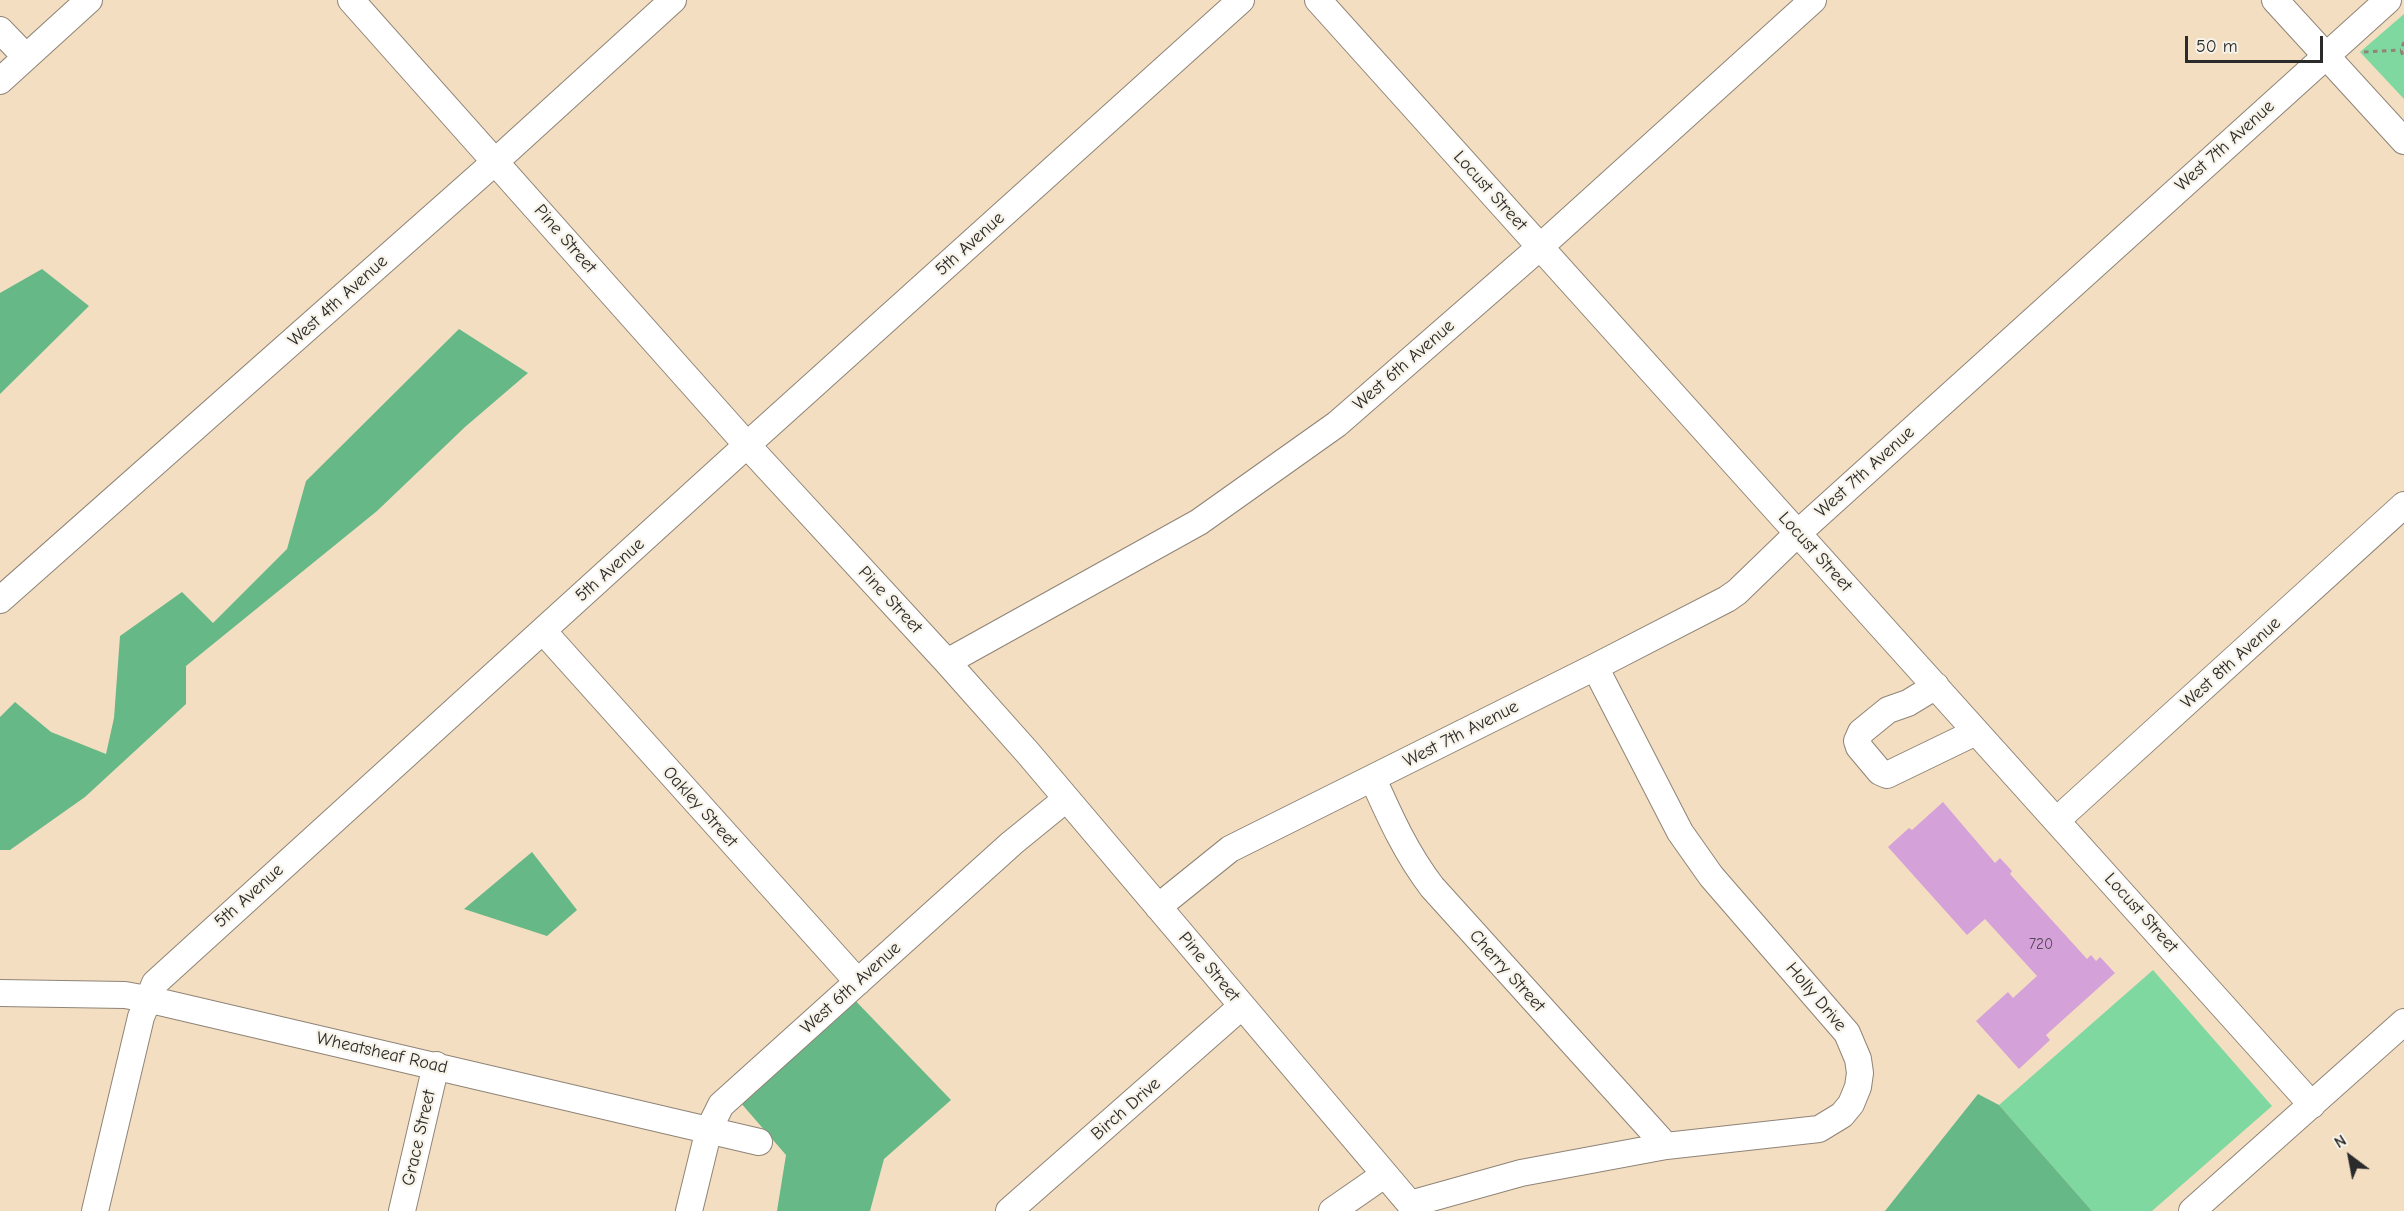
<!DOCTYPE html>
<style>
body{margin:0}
#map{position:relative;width:2404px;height:1211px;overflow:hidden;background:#f3dec2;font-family:"Comic Neue",sans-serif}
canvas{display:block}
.north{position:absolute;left:2320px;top:1127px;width:60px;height:60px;-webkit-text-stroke:4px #f7f3e8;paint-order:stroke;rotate:328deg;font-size:16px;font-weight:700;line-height:24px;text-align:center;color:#2b2b2b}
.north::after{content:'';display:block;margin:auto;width:21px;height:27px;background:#2b2b2b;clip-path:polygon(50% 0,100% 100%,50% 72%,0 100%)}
.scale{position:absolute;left:2185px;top:36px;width:138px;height:27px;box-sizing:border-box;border:3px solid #2b2b2b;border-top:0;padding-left:8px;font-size:18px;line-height:21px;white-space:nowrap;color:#2b2b2b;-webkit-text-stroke:4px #f7f3e8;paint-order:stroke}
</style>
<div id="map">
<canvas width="2404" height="1211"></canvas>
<div class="north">N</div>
<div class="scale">50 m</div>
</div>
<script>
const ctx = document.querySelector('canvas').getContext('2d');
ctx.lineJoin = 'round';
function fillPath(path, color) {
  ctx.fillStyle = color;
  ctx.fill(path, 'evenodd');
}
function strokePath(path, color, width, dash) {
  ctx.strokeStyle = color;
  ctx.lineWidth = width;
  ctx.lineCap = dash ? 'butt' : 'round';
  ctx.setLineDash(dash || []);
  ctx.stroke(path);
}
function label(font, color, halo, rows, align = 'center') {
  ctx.font = font + ' "Comic Neue",sans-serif';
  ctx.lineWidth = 4.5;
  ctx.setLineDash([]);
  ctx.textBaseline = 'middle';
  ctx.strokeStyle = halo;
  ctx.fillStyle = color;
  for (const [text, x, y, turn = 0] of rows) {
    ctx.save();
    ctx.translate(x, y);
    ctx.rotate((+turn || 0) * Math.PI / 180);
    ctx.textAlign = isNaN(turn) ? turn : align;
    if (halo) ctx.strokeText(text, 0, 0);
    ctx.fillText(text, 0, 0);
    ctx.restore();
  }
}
const green = new Path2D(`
 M2404,14V99L2360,52Z
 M2153,970L2272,1106L2152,1211H2092L1999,1105Z`);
const forest = new Path2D(`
 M42,269L89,306L0,394V293Z
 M459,329L528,373L465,427L377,511L186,666V704L85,797L10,850H0V717L15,702L51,732L106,754L114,718L120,636L182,592L213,623L287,549L306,481Z
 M532,852L577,910L547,936L464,909Z
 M848,993L951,1100L884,1159L870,1211H777L786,1155L740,1102Z
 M1978,1094L1999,1105L2092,1211H1885Z`);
const building = new Path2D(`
 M1943,802L1995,863L2000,858L2012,871L2010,874L2087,959L2091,955L2096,961L2100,957L2115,973L2046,1035L2050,1040L2019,1069L1976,1021L2008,992L2013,998L2037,976L1985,919L1967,935L1888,847L1909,828L1912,830Z`);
const path = new Path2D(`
 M2404,42L2401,50L2404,59
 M2364,52L2401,50`);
const minor = new Path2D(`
 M351,0L747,445L947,662L1028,753L1416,1211
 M1318,0L2312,1105
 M2275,0L2404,141
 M0,30L26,57
 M0,81L89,0
 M0,600L496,161L673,0
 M543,631L858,982
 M947,662L1199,522L1337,424L1540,247L1813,0
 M1936,686L1908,703L1888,710L1861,732L1857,741L1859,747L1880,772L1887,775L1976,732
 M1373,779C1390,817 1406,853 1432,887L1666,1146
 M2057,820L2404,505
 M1158,907L1230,849L1595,667L1727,599L1737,592L1798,533L2388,0
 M0,993L125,995L147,999L759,1142
 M1410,1204L1521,1173L1666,1146L1819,1129L1842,1115L1851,1104L1858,1087L1860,1073L1858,1059L1847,1033L1711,876L1680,832L1595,667
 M95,1211L141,1017L155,983L747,445L1241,0
 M402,1211L436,1065
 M689,1211L709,1129L721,1105L1012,843L1066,799
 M1009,1211L1242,1006
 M1332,1211L1384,1175
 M2192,1211L2404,1022`);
const numberNames = [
 ["720",2041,945]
];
const streetNames = [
 ["West 7th Avenue",2225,146,-42],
 ["Locust Street",1490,191,48],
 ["Pine Street",565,239,49],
 ["5th Avenue",970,244,-42],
 ["West 4th Avenue",338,301,-42],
 ["West 6th Avenue",1404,365,-41],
 ["West 7th Avenue",1865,472,-42],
 ["Locust Street",1815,552,48],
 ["5th Avenue",610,570,-42],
 ["Pine Street",890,600,47],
 ["West 8th Avenue",2231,663,-42],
 ["West 7th Avenue",1461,734,-27],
 ["Oakley Street",700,807,48],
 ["5th Avenue",249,896,-42],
 ["Locust Street",2141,913,48],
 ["Pine Street",1209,967,50],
 ["Cherry Street",1507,971,48],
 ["West 6th Avenue",851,988,-42],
 ["Holly Drive",1816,997,50],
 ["Wheatsheaf Road",382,1053,13],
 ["Birch Drive",1126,1109,-41],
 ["Grace Street",419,1138,-77]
];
fillPath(green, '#7ed89f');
fillPath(forest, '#66b886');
fillPath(building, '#d4a1d8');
strokePath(minor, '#8f8476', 28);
strokePath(path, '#8f8476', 3, [4.5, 4.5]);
strokePath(minor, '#fff', 26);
label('15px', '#554856', null, numberNames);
label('18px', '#2b2b2b', '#f7f3e8', streetNames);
</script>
